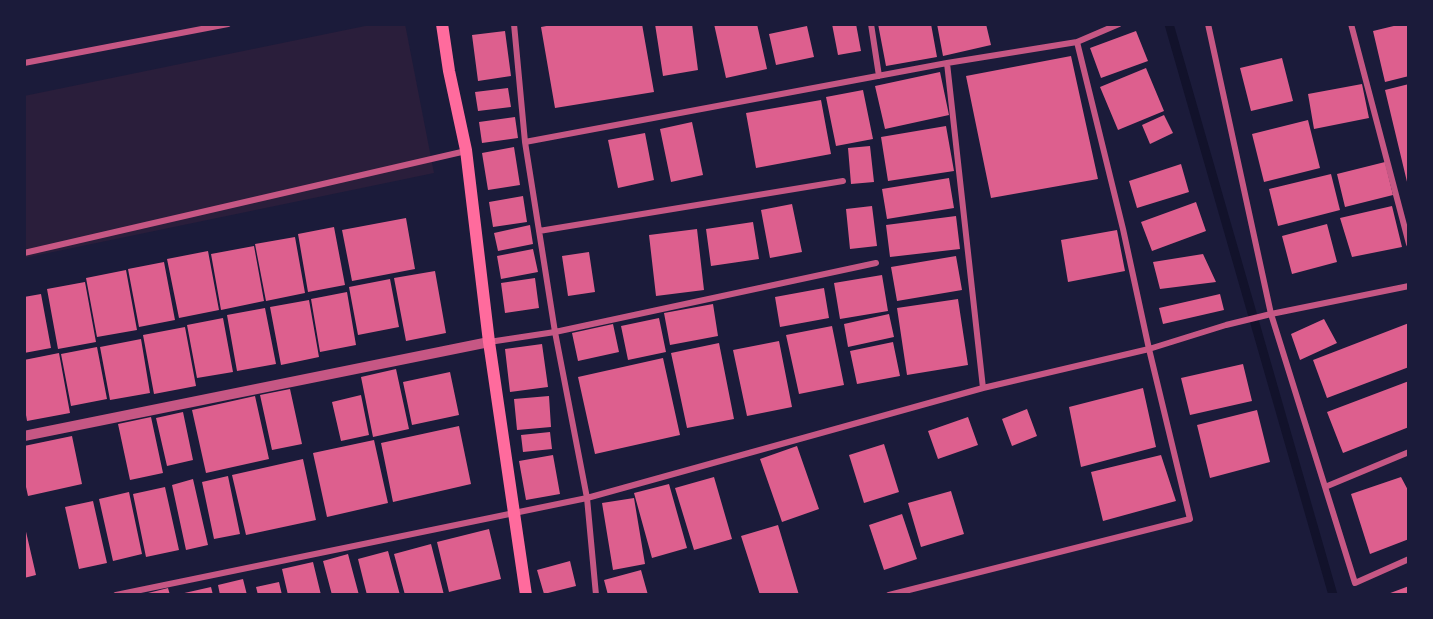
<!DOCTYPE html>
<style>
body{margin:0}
#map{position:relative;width:1433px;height:619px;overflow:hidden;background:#1b1b3a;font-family:"Libre Baskerville",serif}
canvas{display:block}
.frame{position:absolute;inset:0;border:26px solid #1b1b3a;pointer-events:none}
</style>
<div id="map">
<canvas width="1433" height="619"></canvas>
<div class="frame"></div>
</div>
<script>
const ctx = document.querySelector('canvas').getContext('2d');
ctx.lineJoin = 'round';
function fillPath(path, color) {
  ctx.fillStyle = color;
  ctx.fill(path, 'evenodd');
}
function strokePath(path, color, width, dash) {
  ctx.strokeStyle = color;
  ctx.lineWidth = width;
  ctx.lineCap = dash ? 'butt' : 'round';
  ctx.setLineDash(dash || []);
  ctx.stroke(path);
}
const green = new Path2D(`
 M375,24H405L434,173L24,258V96Z`);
const stream = new Path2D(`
 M1169,24L1333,595`);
const building = new Path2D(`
 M557,24H642L654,92L555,108L541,27Z
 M655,24H692L698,70L663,76Z
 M714,24H757L767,69L726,78Z
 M832,24H856L861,51L838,55Z
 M878,24H931L937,57L886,66Z
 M937,24H986L991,45L943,56Z
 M1402,24H1409V76L1385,82L1373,31Z
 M807,26L814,57L776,65L769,34Z
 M505,31L511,76L478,81L472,35Z
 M1136,31L1148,61L1101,78L1090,48Z
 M1071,56L1098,179L991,198L966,76Z
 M1282,58L1293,101L1251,111L1240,68Z
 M1146,68L1164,111L1118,130L1100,87Z
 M940,72L949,115L885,129L875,86Z
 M1362,84L1369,118L1314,129L1308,94Z
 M1409,84V185L1408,186L1385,90Z
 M508,88L511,107L478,111L475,92Z
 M863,90L873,139L836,146L826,97Z
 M821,100L831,154L756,168L746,113Z
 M1164,115L1173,133L1150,144L1142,125Z
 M515,117L518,138L482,143L479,122Z
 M1308,120L1320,168L1264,182L1252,134Z
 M692,122L703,175L671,182L660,129Z
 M946,126L954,171L888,181L881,137Z
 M645,133L654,180L618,188L608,140Z
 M870,146L874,182L851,184L848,148Z
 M514,147L520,185L488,190L482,153Z
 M1385,162L1393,195L1345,207L1337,174Z
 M1181,164L1189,192L1137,208L1129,181Z
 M1331,174L1340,210L1278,226L1269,189Z
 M949,178L954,208L887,219L882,189Z
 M523,196L527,222L493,227L489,202Z
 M1196,202L1206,231L1152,251L1141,222Z
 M792,204L802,252L770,258L761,210Z
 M872,206L877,246L850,249L846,209Z
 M1392,206L1402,247L1352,257L1340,218Z
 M956,216L960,249L890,257L886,225Z
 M406,218L415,269L352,281L342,230Z
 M753,222L759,259L711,266L706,229Z
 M1327,224L1337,262L1292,274L1282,236Z
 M530,225L533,244L498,251L494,233Z
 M334,227L345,285L308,292L298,234Z
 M697,229L704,290L656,296L649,235Z
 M1117,230L1125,271L1068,282L1061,240Z
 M295,237L305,293L266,301L255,244Z
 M254,246L264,301L221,310L211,254Z
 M533,249L538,272L501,279L497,256Z
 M208,251L219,310L179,318L167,259Z
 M589,252L595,292L568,296L562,256Z
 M1203,254L1216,282L1160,289L1153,262Z
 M956,256L962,290L897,301L891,267Z
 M164,262L175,320L139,327L128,269Z
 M126,270L137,330L97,337L86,278Z
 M435,271L446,333L406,341L394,278Z
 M882,275L888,311L840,319L834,283Z
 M535,278L539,308L505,313L501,283Z
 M390,279L399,327L358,335L349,287Z
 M85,282L96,342L58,349L47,289Z
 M824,288L829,318L780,327L775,297Z
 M347,292L356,345L320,352L311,299Z
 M41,294L51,348L24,353V297Z
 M1220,294L1224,310L1163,324L1159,308Z
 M958,299L968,365L907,375L897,308Z
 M309,300L319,357L281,365L270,307Z
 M713,304L718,336L670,345L664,313Z
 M265,308L276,364L237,371L227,315Z
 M889,314L894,337L848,347L844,324Z
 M223,318L233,372L197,378L187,325Z
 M659,318L666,352L628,360L621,326Z
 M1324,319L1337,343L1300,360L1291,334Z
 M1409,323V367L1327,398L1313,360Z
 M613,324L619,352L578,361L572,333Z
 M832,326L844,385L799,394L786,335Z
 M185,327L196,386L154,394L143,335Z
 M141,339L150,393L110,400L100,347Z
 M779,341L792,407L747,416L733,350Z
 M893,342L900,376L857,384L850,351Z
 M719,343L734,419L687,428L671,353Z
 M542,344L548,387L510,392L505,349Z
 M97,347L107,399L71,406L61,354Z
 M59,353L70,413L27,421L24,403V360Z
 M663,358L680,435L595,454L578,377Z
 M1243,364L1252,401L1190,415L1181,378Z
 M396,369L409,429L373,437L361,377Z
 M450,372L459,415L412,425L403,382Z
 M1409,381V427L1343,453L1327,412Z
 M1143,388L1156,447L1081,467L1069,407Z
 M290,389L302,444L272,450L260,395Z
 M361,395L369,435L341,441L332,402Z
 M255,396L269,459L206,473L192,410Z
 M549,396L551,427L517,430L514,399Z
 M1027,409L1037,436L1012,446L1002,419Z
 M1257,410L1270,462L1210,478L1197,425Z
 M183,412L193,460L167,466L156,418Z
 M151,417L163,473L130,480L118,424Z
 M968,417L978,445L938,459L928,431Z
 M459,426L471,484L393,502L381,443Z
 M550,432L552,449L523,452L521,435Z
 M72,436L82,484L28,496L24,478V446Z
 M374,440L388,503L327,517L313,453Z
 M884,444L899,492L864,503L849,455Z
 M797,446L819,509L782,522L760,459Z
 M553,455L560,494L526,500L519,461Z
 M1161,455L1176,501L1103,521L1091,472Z
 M303,459L316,520L246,535L232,475Z
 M228,476L240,534L214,539L202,482Z
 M714,477L732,539L694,550L675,488Z
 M1401,477L1409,492V539L1370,554L1351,494Z
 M193,479L208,545L186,550L172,485Z
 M669,484L687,548L652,558L634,493Z
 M165,487L179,550L146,557L133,494Z
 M951,491L964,534L921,547L908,503Z
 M129,492L142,554L113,561L99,499Z
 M634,498L645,564L613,570L602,503Z
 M93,501L107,563L79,569L65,507Z
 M902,514L917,559L884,570L869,525Z
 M24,523L36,575L24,578Z
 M778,525L799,595H760L741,536Z
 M489,529L501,579L449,592L437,542Z
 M431,544L444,595H405L394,554Z
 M388,551L400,595H367L358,559Z
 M348,554L359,595H332L323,561Z
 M570,561L576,586L544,594L537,570Z
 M313,562L321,595H288L282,569Z
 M641,570L648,595H608L604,580Z
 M243,579L247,595H220L218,585Z
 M279,582L282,595H258L256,587Z
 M1409,586V595H1385Z
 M211,587L213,595H181L180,594Z
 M168,588L170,595H144V594Z`);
const minor = new Path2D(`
 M514,24L525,142L555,332L587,498L596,595
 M871,24L879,76
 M1208,24L1271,314L1355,583L1409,559
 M1351,24L1409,244
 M24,63L228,24
 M947,63L983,388
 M525,142L947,63L1077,42L1119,24
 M539,231L843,181
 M24,253L466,151
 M489,342L555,332L876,263
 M1325,487L1409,452
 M116,595L587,498L983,388L1149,349L1226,325L1271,314L1409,286
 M889,595L1190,519L1149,349L1123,229L1077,42`);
const tertiary = new Path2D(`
 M24,436L489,342`);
const secondary = new Path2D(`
 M442,24L449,71L466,150L489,342L526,595`);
fillPath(green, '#2a1e3b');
strokePath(stream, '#12122b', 9);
fillPath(building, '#dd5f8e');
strokePath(minor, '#c65784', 6);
strokePath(tertiary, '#c65784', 10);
strokePath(secondary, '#ff6b9d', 12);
</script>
